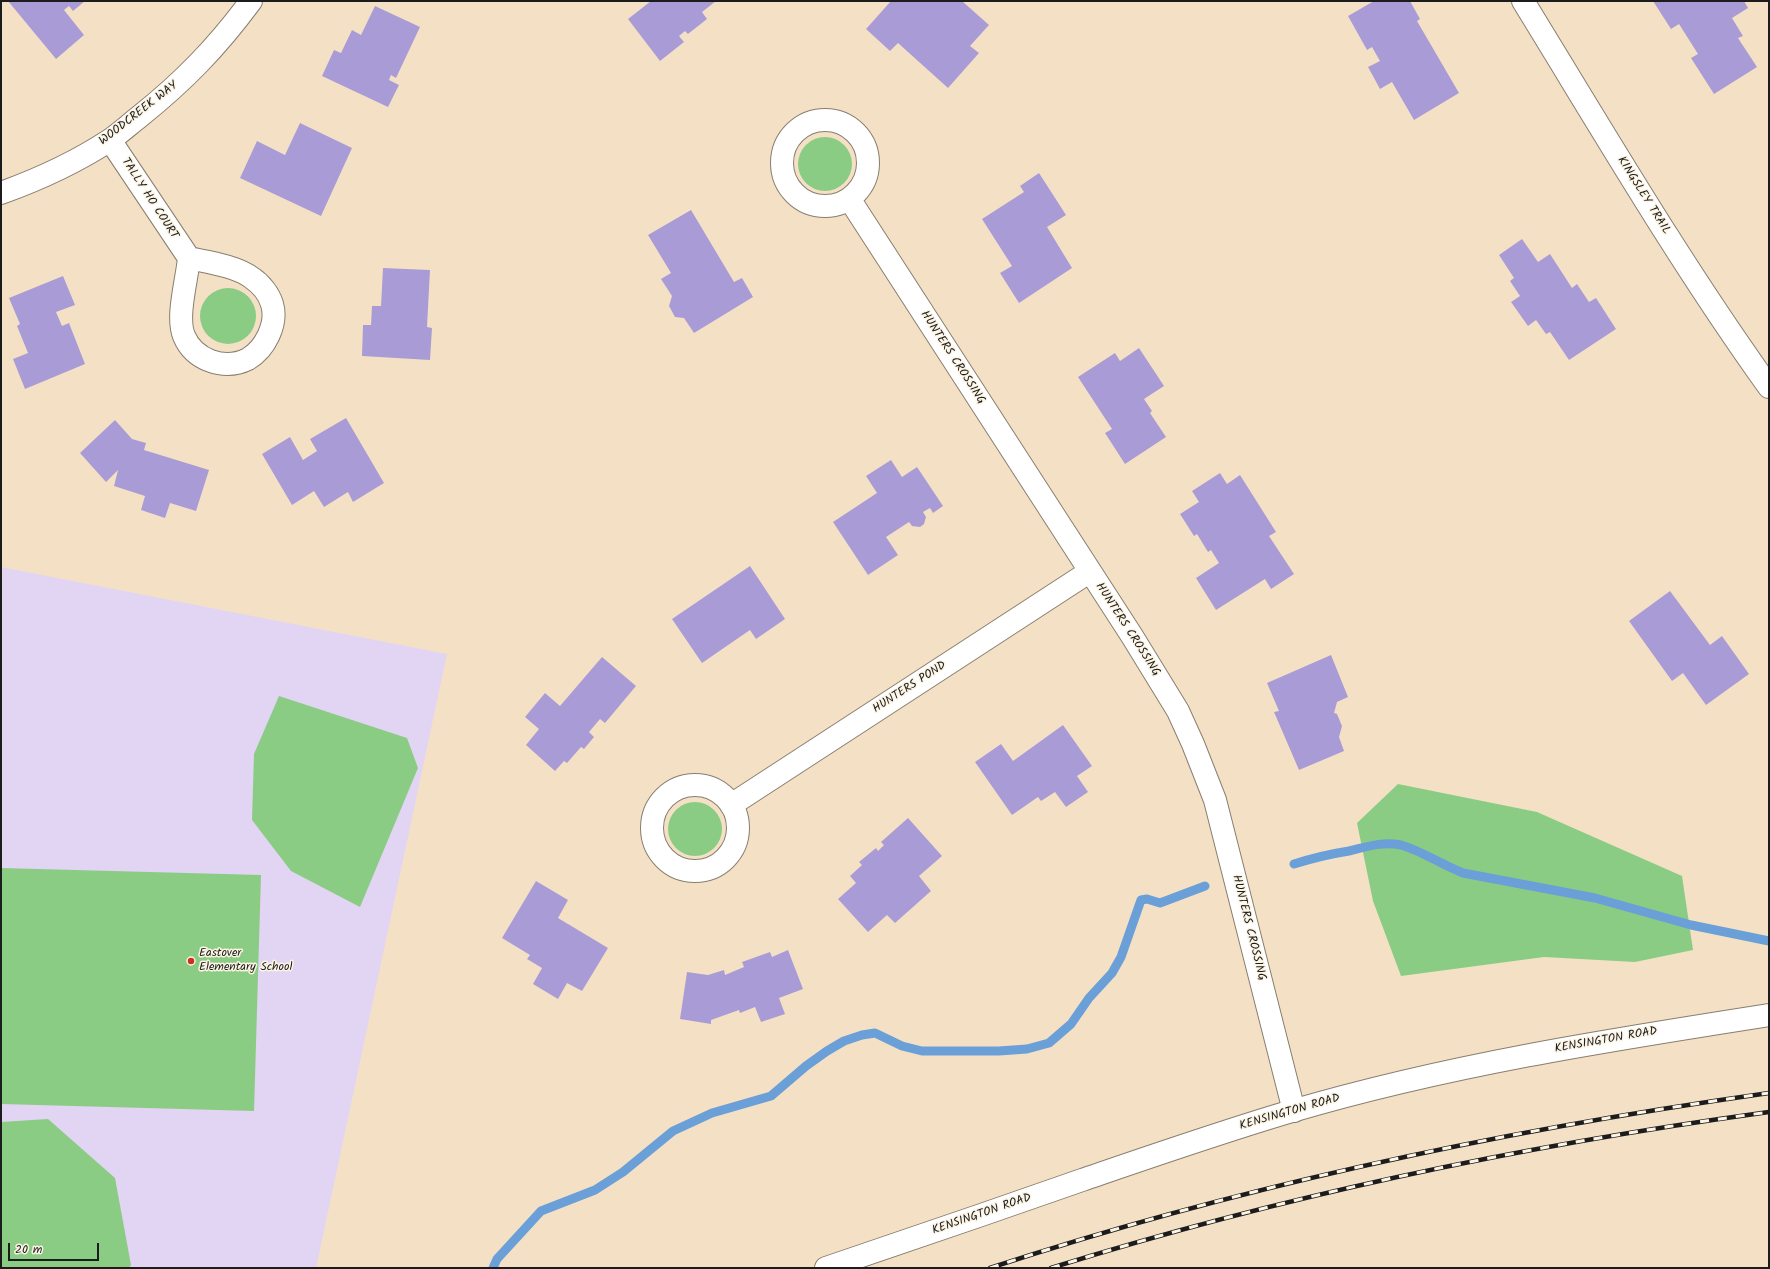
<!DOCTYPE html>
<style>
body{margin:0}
#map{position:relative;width:1770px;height:1269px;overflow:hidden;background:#f4e1c5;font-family:Kalam,sans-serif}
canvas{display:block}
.frame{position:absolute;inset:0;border:2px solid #1c1c1c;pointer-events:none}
.scale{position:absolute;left:8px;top:1243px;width:91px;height:18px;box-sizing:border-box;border:2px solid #1c1c1c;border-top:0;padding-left:5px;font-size:12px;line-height:14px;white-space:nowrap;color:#1c1c1c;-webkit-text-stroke:3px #fcf5e5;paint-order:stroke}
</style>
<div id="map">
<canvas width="1770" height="1269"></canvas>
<div class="frame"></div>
<div class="scale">20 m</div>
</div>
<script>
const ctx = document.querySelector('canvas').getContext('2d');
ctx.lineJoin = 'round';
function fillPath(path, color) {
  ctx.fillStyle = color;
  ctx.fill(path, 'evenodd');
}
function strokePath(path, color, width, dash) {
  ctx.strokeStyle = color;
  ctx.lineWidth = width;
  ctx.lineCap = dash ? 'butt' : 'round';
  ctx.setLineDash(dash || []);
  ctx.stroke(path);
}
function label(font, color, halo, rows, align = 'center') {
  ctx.font = font + ' Kalam,sans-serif';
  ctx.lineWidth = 3;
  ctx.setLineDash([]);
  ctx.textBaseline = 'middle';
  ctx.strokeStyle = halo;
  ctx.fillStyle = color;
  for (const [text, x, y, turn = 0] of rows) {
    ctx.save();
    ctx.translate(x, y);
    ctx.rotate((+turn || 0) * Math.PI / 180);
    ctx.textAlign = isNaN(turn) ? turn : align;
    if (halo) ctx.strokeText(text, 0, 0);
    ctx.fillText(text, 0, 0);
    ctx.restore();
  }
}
const built = new Path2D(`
 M1,567L447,654L316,1268H1Z`);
const green = new Path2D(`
 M798 164a27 27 0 1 1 54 0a27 27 0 1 1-54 0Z
 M200 316a28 28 0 1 1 56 0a28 28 0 1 1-56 0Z
 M279,696L407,738L418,768L360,907L291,871L252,820L254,754Z
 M1398,784L1537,812L1682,876L1693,950L1635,962L1544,957L1401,976L1373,901L1357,823Z
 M668 829a27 27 0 1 1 54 0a27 27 0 1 1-54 0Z
 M1,868L261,875L254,1111L1,1104Z
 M48,1119L115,1178L131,1265L129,1268H1V1122Z`);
const stream = new Path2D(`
 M1294,864C1313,858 1330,854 1349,851C1366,847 1383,841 1401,845C1422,851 1442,865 1463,873L1595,898L1691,925L1769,941
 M493,1268L497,1259L541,1211L595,1190L623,1172L673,1131L712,1113L771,1096L806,1066L827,1051L844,1041L862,1035L875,1033L902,1046L922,1051H999L1027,1049L1049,1043L1071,1024L1089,998L1112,973L1121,957L1141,900L1147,899L1160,903L1205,886`);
const building = new Path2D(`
 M8,1H85L73,11L69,6L64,10L84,35L56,59Z
 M651,1H716L702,12L707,19L688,34L685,31L679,36L684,42L660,61L628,19Z
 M891,1H962L989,25L970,46L979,53L948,88L898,43L890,51L866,29Z
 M1374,1H1410L1420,19L1417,21L1459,93L1414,120L1392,82L1380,89L1368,67L1380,61L1372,47L1367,50L1348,16Z
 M1653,1H1744L1748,8L1732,18L1743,36L1738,38L1757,67L1714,94L1691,58L1698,54L1679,24L1671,29Z
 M375,6L420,27L396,78L391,75L389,80L399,85L388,107L322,76L334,50L341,53L352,30L361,35Z
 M300,123L352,148L321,216L240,178L257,141L285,155Z
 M1039,173L1066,215L1047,227L1072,268L1019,303L1000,273L1012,266L982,219L1024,192L1020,186Z
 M691,210L734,282L742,278L753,297L694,333L684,318L675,317L669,306L672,296L661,279L671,273L648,235Z
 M1522,239L1538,262L1550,254L1572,288L1577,284L1589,302L1596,298L1616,329L1569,360L1550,332L1546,334L1536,320L1528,326L1511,302L1520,296L1510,281L1514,278L1499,255Z
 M383,268L430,270L427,327L432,328L430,360L362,356L363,325H371L372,306H381Z
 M63,276L75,305L56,312L62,326L69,323L85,364L25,389L13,359L28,353L17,326L20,324L9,298Z
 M1139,348L1164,386L1144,399L1152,411L1150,413L1166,437L1125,464L1105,433L1112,429L1078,377L1115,353L1120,361Z
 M346,418L384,483L353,502L348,492L324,507L314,491L292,505L262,454L290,437L303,460L317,451L310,439Z
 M115,420L132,439L146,443L144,450L209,470L196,511L170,503L165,518L141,510L145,496L114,486L118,470L106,482L80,453Z
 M891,460L902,477L917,467L943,506L933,513L930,508L923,512L926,517L924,524L920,527L912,526L909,522L886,537L898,555L868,575L833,522L877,493L866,476Z
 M1220,473L1227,484L1240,475L1276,532L1269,536L1294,574L1271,589L1265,579L1216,610L1196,578L1219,563L1211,550L1208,552L1197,534L1194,536L1180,514L1199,502L1192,491Z
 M750,566L785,619L756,639L750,630L702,663L672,619Z
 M1670,591L1710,645L1722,636L1749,674L1706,705L1683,673L1672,681L1629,621Z
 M1331,655L1348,697L1337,702L1334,713L1337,714L1342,726L1339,737L1344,751L1299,770L1274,712L1279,711L1267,683Z
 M602,657L636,686L605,723L600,719L589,732L594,737L584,749L581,747L567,763L564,761L555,771L526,745L539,729L525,717L545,693L560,706Z
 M1063,725L1092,766L1077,776L1088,792L1066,807L1055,792L1041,801L1038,797L1012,815L975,762L1001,744L1013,761Z
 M908,818L942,856L919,876L931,891L895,923L887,915L868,932L838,899L856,883L850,876L862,865L859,862L876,848L878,851L884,845L881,842Z
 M536,881L568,900L558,918L608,948L582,991L567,983L558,999L533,984L542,968L527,959L530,955L502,938Z
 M788,950L803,989L779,998L785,1014L761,1022L755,1007L740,1013L739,1010L711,1020V1024L680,1019L687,972L708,975L724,970L725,975L744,967L742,962L770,952L772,957Z`);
const minor = new Path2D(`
 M1523,1C1603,131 1680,263 1769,387
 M782 163a43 43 0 1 1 86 0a43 43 0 1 1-86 0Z
 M110,140L189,258C187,280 176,317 184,336C194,360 224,371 248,359C265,349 278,324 272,304C269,294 261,284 252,278C237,266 207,262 189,258
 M1,193C37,180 78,161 110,140C120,133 130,124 139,117C184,81 217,47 251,1
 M850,200L1132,636L1178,711L1193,744L1215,800L1294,1111
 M652 828a43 43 0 1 1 86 0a43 43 0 1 1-86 0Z
 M731,805L1089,572`);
const tertiary = new Path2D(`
 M826,1268C911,1239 997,1210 1082,1180C1152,1156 1221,1132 1292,1111C1448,1065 1609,1040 1769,1015`);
const rail = new Path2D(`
 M990,1268C1243,1185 1505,1130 1769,1093
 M1051,1268C1285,1195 1526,1145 1769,1112`);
const markers = [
 [191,961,4,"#c8321e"]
];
const streetNames = [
 ["WOODCREEK WAY",139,114,-38],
 ["KINGSLEY TRAIL",1643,196,58],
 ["TALLY HO COURT",149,199,57],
 ["HUNTERS CROSSING",952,358,57],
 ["HUNTERS CROSSING",1127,630,57],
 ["HUNTERS POND",910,688,-33],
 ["HUNTERS CROSSING",1248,928,76],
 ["KENSINGTON ROAD",1606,1041,-10],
 ["KENSINGTON ROAD",1290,1113,-16],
 ["KENSINGTON ROAD",982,1215,-19]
];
const poiNames = [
 ["Eastover",199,954],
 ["Elementary School",199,968]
];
fillPath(built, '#e2d4f3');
fillPath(green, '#8bcc84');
strokePath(stream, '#6b9fd7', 9);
fillPath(building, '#a99cd6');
strokePath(minor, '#887e70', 24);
strokePath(tertiary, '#887e70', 24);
strokePath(minor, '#fff', 22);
strokePath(tertiary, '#fff', 22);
strokePath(rail, '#1c1c1c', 4.5);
strokePath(rail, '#fcf5e5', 3, [9]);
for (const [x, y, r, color] of markers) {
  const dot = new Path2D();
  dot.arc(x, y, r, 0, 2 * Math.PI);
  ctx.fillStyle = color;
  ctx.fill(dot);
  strokePath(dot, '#fcf5e5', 1.5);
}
label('12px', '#1c1c1c', '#fcf5e5', streetNames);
label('12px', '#1c1c1c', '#fcf5e5', poiNames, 'left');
</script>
